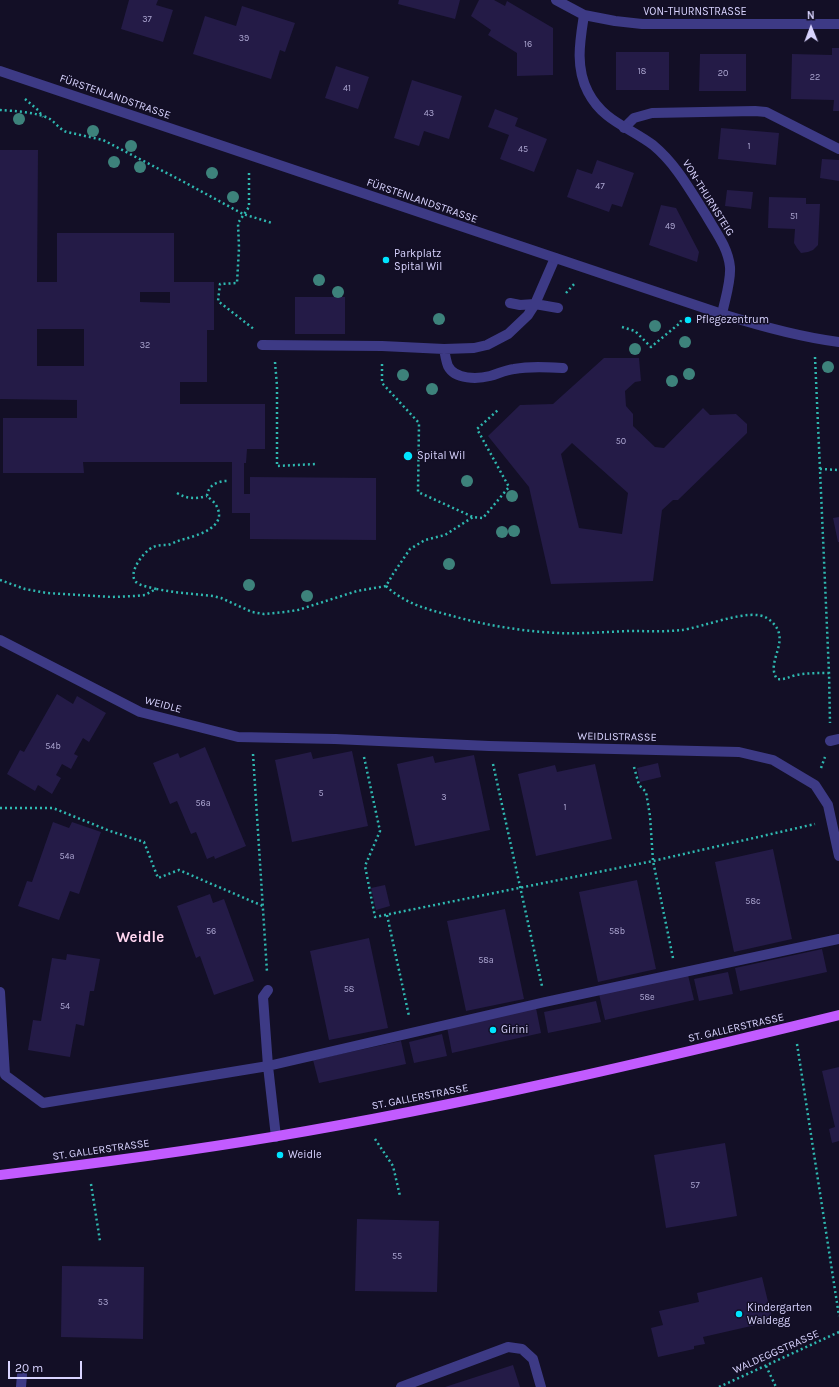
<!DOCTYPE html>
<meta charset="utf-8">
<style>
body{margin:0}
#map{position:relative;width:839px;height:1387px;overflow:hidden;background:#130f26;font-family:Karla,sans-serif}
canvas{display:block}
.north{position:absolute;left:791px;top:8px;width:40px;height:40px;-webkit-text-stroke:3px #130f26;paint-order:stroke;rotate:359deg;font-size:11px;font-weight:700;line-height:16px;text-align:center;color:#d9d4ff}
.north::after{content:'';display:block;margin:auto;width:14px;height:18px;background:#d9d4ff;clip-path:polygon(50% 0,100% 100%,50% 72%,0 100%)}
.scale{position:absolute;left:8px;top:1361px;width:74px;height:18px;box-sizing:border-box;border:2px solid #d9d4ff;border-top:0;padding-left:5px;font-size:12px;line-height:14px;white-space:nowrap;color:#d9d4ff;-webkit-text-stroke:3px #130f26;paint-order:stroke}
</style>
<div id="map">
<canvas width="839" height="1387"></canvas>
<div class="north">N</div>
<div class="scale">20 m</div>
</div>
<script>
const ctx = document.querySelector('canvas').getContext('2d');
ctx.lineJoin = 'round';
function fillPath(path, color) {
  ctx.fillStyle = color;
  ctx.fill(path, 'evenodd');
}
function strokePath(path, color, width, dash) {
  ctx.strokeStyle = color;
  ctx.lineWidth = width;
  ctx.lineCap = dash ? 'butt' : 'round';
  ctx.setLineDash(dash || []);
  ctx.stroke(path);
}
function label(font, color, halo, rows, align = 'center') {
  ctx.font = font + ' Karla,sans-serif';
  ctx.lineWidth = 3;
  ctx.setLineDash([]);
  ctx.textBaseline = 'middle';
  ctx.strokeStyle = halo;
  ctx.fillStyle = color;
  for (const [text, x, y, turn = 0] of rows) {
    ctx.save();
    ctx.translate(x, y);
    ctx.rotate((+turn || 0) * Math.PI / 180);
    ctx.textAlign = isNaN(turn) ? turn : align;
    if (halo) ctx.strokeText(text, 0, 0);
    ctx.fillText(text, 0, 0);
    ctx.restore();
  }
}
const building = new Path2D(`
 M129,0H158L156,5L173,10L163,42L121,29Z
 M399,0H460L455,19L398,4Z
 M479,0H494L505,6L507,1L553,28V75L517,76V53L488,35L491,30L471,16Z
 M242,6L295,23L285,52L280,50L271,79L193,54L205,16L236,26Z
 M832,48H839V111H833L834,100L791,99L792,54L832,55Z
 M616,52H669V90H616Z
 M700,54H746V91H699Z
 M336,66L369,77L358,109L325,98Z
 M412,80L462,96L449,139L424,131L419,146L394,138Z
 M495,109L518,118L515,126L547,139L534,172L500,159L509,135L488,127Z
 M721,128L779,133L776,165L718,159Z
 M0,150H38L37,282H57V233H174V282H214V330H207V382H180V404H265V449H247L246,463H244V494H250V477L376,478V540L250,539V513H232V462H83L84,473H3V418H77V400L0,399ZM140,292H170V303L140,302ZM37,329H84V366H37Z
 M822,159L839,160V181L820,178Z
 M597,160L634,173L622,207L612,204L609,212L567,197L577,169L592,174Z
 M727,190L753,192L751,209L725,206Z
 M769,197L806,198V204H820L818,245L813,250L808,252L801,253L797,248L794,243L795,229L768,228Z
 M661,205L676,208L699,252L697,262L649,245Z
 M295,297H345V334H295Z
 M604,358H639L641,381L635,382L625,391L626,406L633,414V426L655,447L664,448L703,408L710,415L736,414L747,424V433L678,500H673L662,510L653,581L551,584L529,487L488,436L520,405L553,404ZM572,443L628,493L622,534L579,528L561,454Z
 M839,517V542H838L833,518Z
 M57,694L73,704L77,696L106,713L89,742L83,738L74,754L78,756L71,769L62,764L56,775L61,778L52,794L38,785L35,791L7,774L20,750L24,752Z
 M205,747L246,846L215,859L214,856L207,859L196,832L191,834L177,801L170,804L153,763L178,753L180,758Z
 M352,751L368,826L292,842L275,760L311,752L313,759Z
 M474,755L490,830L415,846L397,764L433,756L435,763Z
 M658,763L661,777L640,782L637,768Z
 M595,764L612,839L536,856L518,774L555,765L557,772Z
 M53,822L69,828L72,822L101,832L79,894L70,891L59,920L18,906L27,881L32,882Z
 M773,849L792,939L734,952L715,862Z
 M637,880L656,969L598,982L579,892Z
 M385,885L390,906L376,910L371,888Z
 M210,894L213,903L224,899L254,981L214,995L200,956L196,958L177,906Z
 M505,909L524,999L466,1011L447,921Z
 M369,938L388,1028L329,1040L310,951Z
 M822,949L827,972L740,991L735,968Z
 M67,954L100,959L94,991H90L84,1026L76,1024L70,1057L28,1050L33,1020L41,1021L52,958L66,960Z
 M728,972L733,994L699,1001L694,979Z
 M688,975L694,1000L605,1020L599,994Z
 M596,1001L601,1022L548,1033L544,1012Z
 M536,1008L541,1033L452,1053L447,1027Z
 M442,1034L447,1056L414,1063L409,1042Z
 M401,1041L406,1064L319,1083L313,1060Z
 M839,1067V1141L832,1143L829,1129L835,1127L822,1071Z
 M725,1143L737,1216L666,1228L654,1155Z
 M357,1219L439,1221L437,1292L355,1291Z
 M62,1266L144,1267L143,1339L61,1337Z
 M762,1277L772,1318L760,1321V1324L703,1337L705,1344L694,1346V1349L658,1357L651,1328L663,1325L659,1311L699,1302L697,1293Z
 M513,1365L520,1387H445Z`);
const path = new Path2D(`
 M25,99L38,110L43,117
 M0,110C14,111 37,112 50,119C56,123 60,130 67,132L103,140L184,182L243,214L272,223
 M249,173V207L238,223L239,248L237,283L220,284L218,301L255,330
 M566,293L575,283
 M622,327L635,331L651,347L680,323L682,318
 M815,357L829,673L830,723
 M275,362L277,386V466L316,464
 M382,364V383L419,423L418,492L473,517L483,518L509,487L477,429L498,410
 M820,469L839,470
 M177,493C187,499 196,499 207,496
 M0,580L25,589L47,593L112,597L134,596L145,595L156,589L174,592L213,596L221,598L252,612L264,614L285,612L298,610L357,591L386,586L393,574L410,549L425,540L445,535L473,517
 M386,586C404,603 426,609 449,615C484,625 520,631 557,633C581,634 605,632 630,631C647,631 664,632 681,630C702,628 750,607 767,618C796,638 764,660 777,679C784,680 789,677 796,675C807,673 818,673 829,673
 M156,589C150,587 140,586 136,582C127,573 144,551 153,547C158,545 163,545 168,545C174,543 179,540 185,539C198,535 227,527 217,507C215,502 210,499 207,496C208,485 218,481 227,481
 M253,754L267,972
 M364,757L380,831L365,866L375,917L653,861L815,824
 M493,764L542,986
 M634,767L639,785L646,792L650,816L653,861L673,958
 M821,768L825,757
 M0,808H53L110,831L144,842L158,878L179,870L263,906
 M387,915L409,1016
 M797,1044L839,1316
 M375,1139L393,1166L400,1196
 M91,1184L100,1241
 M766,1366L776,1387
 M719,1387L839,1332`);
const service = new Path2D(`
 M624,128L634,118L652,113L755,111L766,112L839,149
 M510,303L520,305L535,304L558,308
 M262,345L382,346L444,349L474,348L487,345L508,334L528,315L535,304L555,258
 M444,349C445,354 446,361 448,366C455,380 478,379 490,376C498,374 505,370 514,369C530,366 546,367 563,368
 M0,640L140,712L238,737L335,739
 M830,741L839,739
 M268,990L263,997L268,1066L545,1002L839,939
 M0,992L5,1075L43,1103L268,1066L276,1137
 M21,1387L22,1375
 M401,1387L508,1347L522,1349L533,1359L541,1387`);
const minor = new Path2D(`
 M556,0L584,15L615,21L642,24H839
 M584,15C580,41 575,67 588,92C603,121 629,127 653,145C676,164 690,190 706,215C715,231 728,247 730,267C731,282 725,299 722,314
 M335,739L489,746L739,752L773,760L815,785L828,805L839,856`);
const tertiary = new Path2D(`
 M0,71L722,314C760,326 799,337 839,342`);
const primary = new Path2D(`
 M0,1175C91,1164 182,1152 272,1137C463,1105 651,1061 839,1015`);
const trees = [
 [19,119],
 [93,131],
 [131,146],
 [114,162],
 [140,167],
 [212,173],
 [233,197],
 [319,280],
 [338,292],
 [439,319],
 [655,326],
 [685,342],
 [635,349],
 [828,367],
 [689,374],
 [403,375],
 [672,381],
 [432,389],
 [467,481],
 [512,496],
 [514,531],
 [502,532],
 [449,564],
 [249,585],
 [307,596]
];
const markers = [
 [386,260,4,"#00e5ff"],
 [688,320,4,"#00e5ff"],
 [408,456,5,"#00e5ff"],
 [493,1030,4,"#00e5ff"],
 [280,1155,4,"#00e5ff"],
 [739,1314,4,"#00e5ff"]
];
const numberNames = [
 ["37",147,19],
 ["39",244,38],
 ["16",528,44],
 ["18",642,71],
 ["20",723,73],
 ["22",815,77],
 ["41",347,88],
 ["43",429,113],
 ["1",749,146],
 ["45",523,149],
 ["47",600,186],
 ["51",794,216],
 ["49",670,226],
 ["32",145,345],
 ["50",621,441],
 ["54b",53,746],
 ["5",321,793],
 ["3",444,797],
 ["56a",203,803],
 ["1",565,807],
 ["54a",67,856],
 ["58c",753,901],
 ["56",211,931],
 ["58b",617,931],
 ["58a",486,960],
 ["58",349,989],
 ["58e",647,997],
 ["54",65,1006],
 ["57",695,1185],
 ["55",397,1256],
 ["53",103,1302]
];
const streetNames = [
 ["VON-THURNSTRASSE",695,12],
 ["FÜRSTENLANDSTRASSE",115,97,19],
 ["VON-THURNSTEIG",708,198,58],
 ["FÜRSTENLANDSTRASSE",422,201,19],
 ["WEIDLE",163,705,15],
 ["WEIDLISTRASSE",617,737,1],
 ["ST. GALLERSTRASSE",736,1028,-13],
 ["ST. GALLERSTRASSE",420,1097,-11],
 ["ST. GALLERSTRASSE",101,1150,-8],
 ["WALDEGGSTRASSE",776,1352,-24]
];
const poiNames = [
 ["Parkplatz",394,254],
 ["Spital Wil",394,267],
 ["Pflegezentrum",696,320],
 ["Spital Wil",417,456],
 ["Girini",501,1030],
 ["Weidle",288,1155],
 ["Kindergarten",747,1308],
 ["Waldegg",747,1321]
];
const districtNames = [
 ["Weidle",140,938]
];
fillPath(building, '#241b47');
strokePath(path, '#2fb8b0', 2.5, [2, 3]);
strokePath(service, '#3d3a85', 10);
strokePath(minor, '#3d3a85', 10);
strokePath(tertiary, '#3d3a85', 10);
strokePath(primary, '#c25bff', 10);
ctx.fillStyle = '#3d827b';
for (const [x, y] of trees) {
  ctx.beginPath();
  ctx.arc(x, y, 6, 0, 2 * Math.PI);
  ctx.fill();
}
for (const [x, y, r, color] of markers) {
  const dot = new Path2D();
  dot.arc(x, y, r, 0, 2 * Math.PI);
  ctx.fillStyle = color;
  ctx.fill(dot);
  strokePath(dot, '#130f26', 1.5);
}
label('9px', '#aca6d1', null, numberNames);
label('11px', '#d9d4ff', '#130f26', streetNames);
label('11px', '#d9d4ff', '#130f26', poiNames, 'left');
label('bold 15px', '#ffd6f0', '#130f26', districtNames);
</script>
